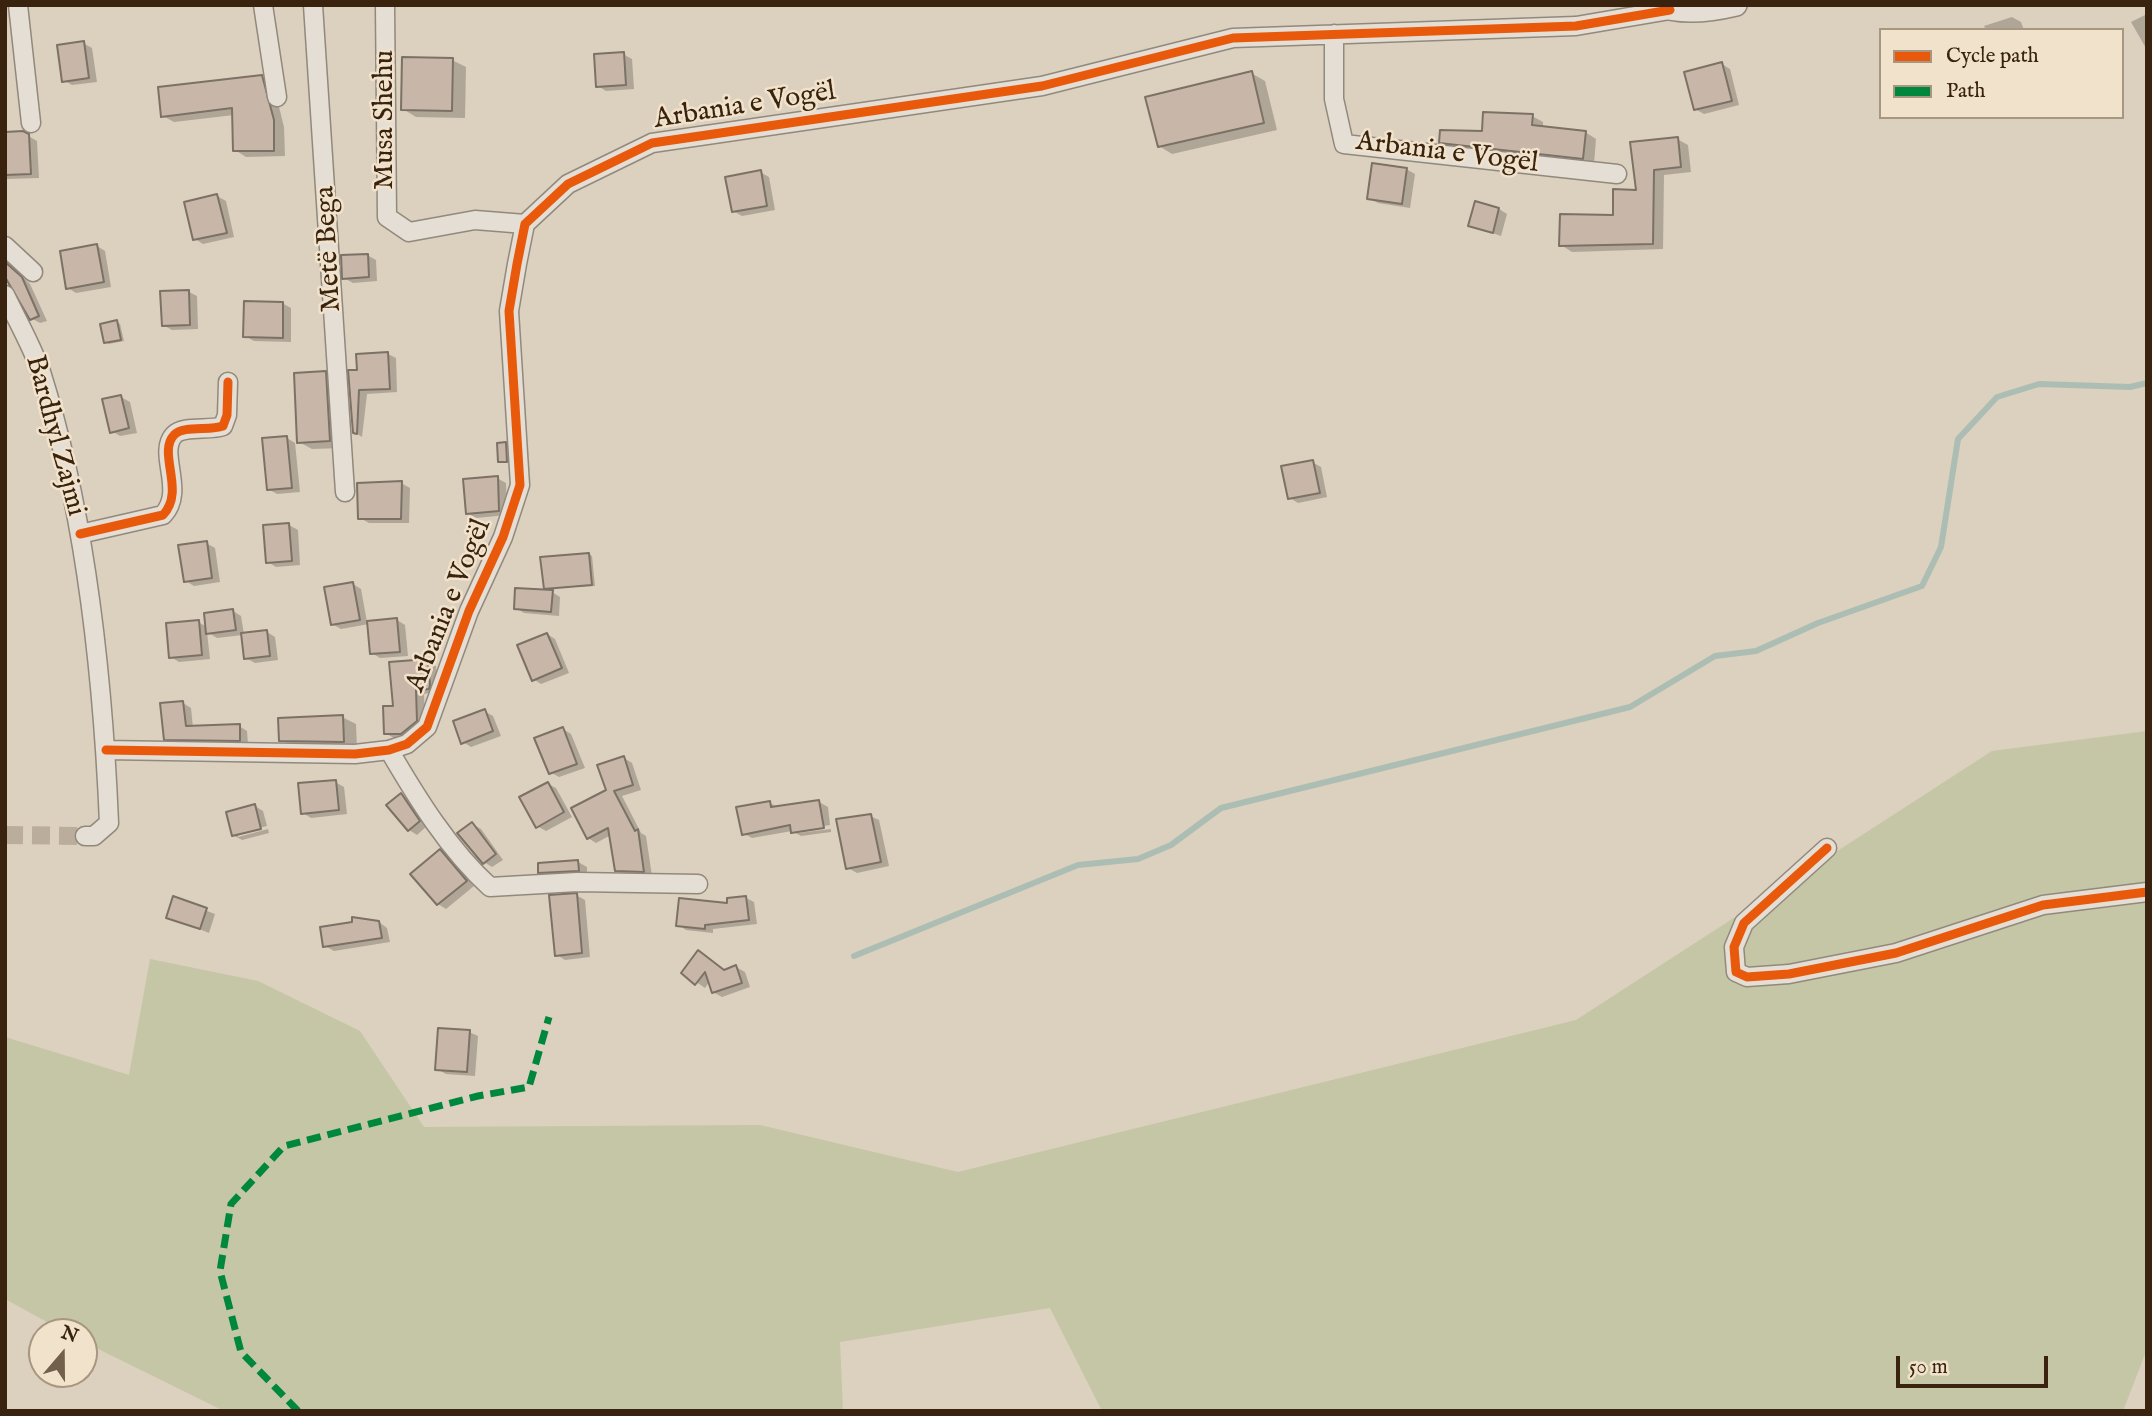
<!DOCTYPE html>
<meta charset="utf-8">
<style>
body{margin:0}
#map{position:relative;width:2152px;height:1416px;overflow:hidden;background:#dcd0be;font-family:"IM FELL English",serif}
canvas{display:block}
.frame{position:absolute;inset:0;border:7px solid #39230f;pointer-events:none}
.legend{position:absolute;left:1879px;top:28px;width:245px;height:91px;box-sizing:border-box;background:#f1e2cc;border:2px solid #a79680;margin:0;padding:9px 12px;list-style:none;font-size:21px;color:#39230f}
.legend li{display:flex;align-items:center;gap:14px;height:35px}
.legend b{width:35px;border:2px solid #a79680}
.north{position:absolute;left:28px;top:1318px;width:70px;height:70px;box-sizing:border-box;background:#f1e2cc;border:2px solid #a79680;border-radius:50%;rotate:20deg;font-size:19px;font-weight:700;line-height:28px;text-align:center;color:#39230f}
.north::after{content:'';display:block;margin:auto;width:24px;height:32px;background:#72604c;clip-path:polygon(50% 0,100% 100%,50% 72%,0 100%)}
.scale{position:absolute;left:1896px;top:1356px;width:152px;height:32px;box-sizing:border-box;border:4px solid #39230f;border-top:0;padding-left:9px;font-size:21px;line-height:24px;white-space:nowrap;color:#39230f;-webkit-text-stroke:5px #f1e2cc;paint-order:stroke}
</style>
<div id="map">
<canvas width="2152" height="1416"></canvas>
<div class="frame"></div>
<ul class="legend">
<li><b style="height:9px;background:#e8590c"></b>Cycle path</li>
<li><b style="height:9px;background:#00873e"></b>Path</li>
</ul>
<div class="north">N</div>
<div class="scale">50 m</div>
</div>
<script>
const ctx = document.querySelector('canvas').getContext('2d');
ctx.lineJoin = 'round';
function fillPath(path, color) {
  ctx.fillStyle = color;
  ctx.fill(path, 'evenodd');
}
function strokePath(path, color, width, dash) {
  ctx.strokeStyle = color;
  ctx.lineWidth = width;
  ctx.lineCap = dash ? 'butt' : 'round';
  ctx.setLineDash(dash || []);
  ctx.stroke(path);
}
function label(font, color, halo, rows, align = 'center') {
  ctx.font = font + ' "IM FELL English",serif';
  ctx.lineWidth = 5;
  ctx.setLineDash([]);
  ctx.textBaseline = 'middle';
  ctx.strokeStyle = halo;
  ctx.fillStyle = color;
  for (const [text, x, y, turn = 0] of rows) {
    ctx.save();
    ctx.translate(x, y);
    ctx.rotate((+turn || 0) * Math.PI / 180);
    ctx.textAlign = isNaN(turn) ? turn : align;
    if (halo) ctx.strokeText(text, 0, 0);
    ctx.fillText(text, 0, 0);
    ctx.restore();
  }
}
const green = new Path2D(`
 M2147,731V1349L2123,1411H1102L1050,1308L840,1342L843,1411H224L84,1342V1332H65L5,1299V1037L129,1075L150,959L258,981L360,1031L424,1127L760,1125L958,1172L1576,1020L1992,751Z`);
const shadow = new Path2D(`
 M2147,14V50L2131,22Z
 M2012,17L2021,22L2024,30H1986L1984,26Z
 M83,43L92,48L97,82L72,85L63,80Z
 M623,54L632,59L634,89L606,91L598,86Z
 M452,60L466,67L465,118L416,117L403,109Z
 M1722,64L1730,69L1739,105L1704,114L1695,109Z
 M1251,73L1265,81L1277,130L1172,154L1159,146Z
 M262,77L273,83L284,127L285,156L246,157L235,150L234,115L174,122L163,116Z
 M1532,116L1543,122V128L1585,132L1596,139L1594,164L1452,148L1441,142L1484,133Z
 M23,133L37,141L39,178L7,179L5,134Z
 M1677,139L1688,145L1691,172L1664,175L1663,249L1572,252L1561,245L1615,217Z
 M1406,169L1415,174L1410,208L1378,203L1369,198Z
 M760,172L769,177L775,210L742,216L733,211Z
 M217,196L226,201L234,237L203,244L195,239Z
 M1499,209L1507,214L1501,236L1470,225Z
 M97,246L105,251L111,287L76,293L68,288Z
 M367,255L376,260L377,281L353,283L344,278Z
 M5,259L30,284L47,321L40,323L31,318L5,273Z
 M189,292L197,296L198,329L172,330L163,325Z
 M282,303L291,308V342L254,341L245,336Z
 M117,322L120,324L124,341L109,344L105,342Z
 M388,354L396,358L397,392L367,394L362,437L354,432L359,371Z
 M325,373L339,381L343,448L312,449L299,442Z
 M121,397L130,402L137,433L120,436L112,431Z
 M287,438L295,443L300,492L277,494L268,489Z
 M505,444L509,446L510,463L499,461Z
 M1312,462L1321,467L1327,497L1298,503L1290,498Z
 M497,478L506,483L507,515L476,518L467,513Z
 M401,483L410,488L409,523H369L360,518Z
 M289,525L298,530L300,565L276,567L268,562Z
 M206,543L215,548L220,582L194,586L186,581Z
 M589,554L592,556L595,586L546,588Z
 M353,584L361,589L367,622L397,620L405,625L408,656L380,658L372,653L369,624L341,629L332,624Z
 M552,592L560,597L559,616L524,613L516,608Z
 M233,611L241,616L244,634L267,632L275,637L278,660L255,663L246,658L243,635L217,638L207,632L210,659L179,662L171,657L198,622L207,627Z
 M547,634L555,639L569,673L541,684L533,679Z
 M427,661L436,666L438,691L424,694L425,726L410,738H394L385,733L395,708Z
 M183,703L191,708L193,728L239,726L247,731L248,744L173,743L165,738Z
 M484,711L493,716L501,736L471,747L463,742Z
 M342,717L356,724L357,749L295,748L281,740Z
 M563,729L571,734L585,768L559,777L550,772Z
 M624,758L632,763L641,790L622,796L641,833L646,836L652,876L625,875L616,870L611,835L596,843L588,838Z
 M335,782L344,787L347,814L311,818L303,813Z
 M548,784L556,788L572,817L546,831L537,826Z
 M401,795L410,800L427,826L417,835L409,830Z
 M819,802L828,807L830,825L798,830V833L831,829V832L801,836L792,831L752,838L743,833L770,803L779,808Z
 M255,806L263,811L267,826L238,833V837L268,829L269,833L242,840L233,835Z
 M870,816L879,820L889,866L857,873L848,868Z
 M472,824L481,829L503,860L492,867L484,862Z
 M440,851L449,856L474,886L446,909L438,904Z
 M578,862L587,867V875L549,877L540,872Z
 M576,895L585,900L590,957L565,960L557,955Z
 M746,898L754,902L757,924L713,929V933L686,930L678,925Z
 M175,899L215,914L209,933L169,917Z
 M379,922L387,928L390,942L334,951L325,946Z
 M736,967L745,972L750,987L722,997L713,992L710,981L705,988L683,973L725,971Z
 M469,1032L478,1036L475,1076L446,1074L437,1069Z`);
const stream = new Path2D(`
 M854,956L1078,865L1138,859L1171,845L1221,808L1630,707L1715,656L1756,651L1818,623L1922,586L1941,547L1958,439L1997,397L2039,384L2130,387L2147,383`);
const building = new Path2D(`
 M84,41L89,78L62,82L57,45Z
 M624,52L626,85L596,87L594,54Z
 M402,57L453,58L452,111L401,110Z
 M1722,62L1732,101L1694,110L1684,72Z
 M1252,71L1264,123L1158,147L1145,97Z
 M262,75L274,120V151H233L232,108L161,117L158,87Z
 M1483,112L1533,114L1532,125L1586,131L1583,159L1439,143L1440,130L1482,131Z
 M23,131L29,134L31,174L5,175V132Z
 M1678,137L1681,167L1654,170L1653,244L1559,246L1560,214L1613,215V189L1636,190L1630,142Z
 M1372,163L1407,168L1402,204L1367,199Z
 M761,170L767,206L732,212L725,177Z
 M217,194L227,233L193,240L184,202Z
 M1475,201L1499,208L1493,233L1468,226Z
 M97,244L104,282L66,289L60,251Z
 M368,254L369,277L342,279L341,255Z
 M5,262L22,277L39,316L30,320L5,277Z
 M189,290L190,325L162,326L160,291Z
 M244,301L283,302V338L243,337Z
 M117,320L121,340L104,343L100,324Z
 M388,352L390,389L359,390L357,434L353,433L348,370H357L356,354Z
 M326,371L330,441L297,443L294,373Z
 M121,395L129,428L110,433L102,399Z
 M287,436L292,488L267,490L262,438Z
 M506,442L507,462H498L497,443Z
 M1313,460L1320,493L1288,499L1281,466Z
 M498,476L499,511L466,514L463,479Z
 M402,481L401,519H358L357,483Z
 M289,523L292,561L266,563L263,525Z
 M207,541L212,578L184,582L178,545Z
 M589,553L592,585L544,589L540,557Z
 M353,582L360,620L331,625L324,587Z
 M515,588L553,590L551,612L514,609Z
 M233,609L236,630L206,634L204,613Z
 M397,618L400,652L370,654L367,621Z
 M199,620L202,655L169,658L166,623Z
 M267,630L270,656L244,659L241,633Z
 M547,633L562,668L532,681L517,645Z
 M428,659L430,685L429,689L416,690L417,721L401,734H384L383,706H393L389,662Z
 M183,701L186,726L240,724V741L164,740L160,703Z
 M485,709L493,731L461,744L453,721Z
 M343,715L344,742L279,741L278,718Z
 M563,727L577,764L549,774L534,738Z
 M624,756L633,785L614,791L635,831L638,829L644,872L615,871L608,828L587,839L571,808L606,790L597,765Z
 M336,780L339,810L301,814L298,783Z
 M548,782L564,812L536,828L519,797Z
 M401,793L420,821L408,831L386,805Z
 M819,800L824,828L791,833L790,825L742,835L736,807L770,801L771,807Z
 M255,804L261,829L232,836L226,812Z
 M871,814L881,862L846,869L836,819Z
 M472,822L496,854L483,864L457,833Z
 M440,849L467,881L437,905L410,874Z
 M578,860L579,871L538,873V863Z
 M577,893L582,953L555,956L549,895Z
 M173,896L207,908L200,929L166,918Z
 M746,896L749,920L705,925V929L676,926L679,898L727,903V898Z
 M352,917L379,921L382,938L323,947L320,927L352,922Z
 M698,950L724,970L736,965L742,983L712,993L705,972L695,985L681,973Z
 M438,1028L470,1030L467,1072L435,1070Z`);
const minorTunnel = new Path2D(`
 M5,835L85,836`);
const minor = new Path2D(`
 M18,5L31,123
 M263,5L277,97
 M313,5L345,492
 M385,5L387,217L409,232L475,220L525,224
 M1334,34V99L1344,144L1617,174
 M5,246L33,272
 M5,295C17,320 32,346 41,372C85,511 103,678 109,823L94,836H85
 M80,534L163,515C186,491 157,453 174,435C183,425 210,431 223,426L227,415L228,382
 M106,750L355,754L389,750L407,744L427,727L469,611L503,537L520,485L509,311L517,264L525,224L568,184L652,143L1042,86L1233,38L1576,26L1670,10
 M389,750C417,798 449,850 490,887L577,882L698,884
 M1827,848L1744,923L1734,947L1736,972L1747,977L1789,974L1896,953L2043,905L2147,892`);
const tertiary = new Path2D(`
 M1656,5C1681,15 1711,11 1736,5`);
const quiet = new Path2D(`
 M298,1411L241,1352L220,1271L231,1204L284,1146L478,1096L529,1087L549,1017`);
const cycleway = new Path2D(`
 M80,534L163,515C186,491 157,453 174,435C183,425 210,431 223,426L227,415L228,382
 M106,750L355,754L389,750L407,744L427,727L469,611L503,537L520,485L509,311L517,264L525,224L568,184L652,143L1042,86L1233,38L1576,26L1670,10
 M1827,848L1744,923L1734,947L1736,972L1747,977L1789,974L1896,953L2043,905L2147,892`);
const streetNames = [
 ["Arbania e Vogël",745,107,-9],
 ["Musa Shehu",386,120,-90],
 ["Arbania e Vogël",1447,154,7],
 ["Metë Bega",330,249,-93],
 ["Bardhyl Zajmi",54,436,75],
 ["Arbania e Vogël",450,606,-68]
];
fillPath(green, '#c4c6a5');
fillPath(shadow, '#0003');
strokePath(stream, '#acbeb4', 6);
fillPath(building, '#c8b7a9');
strokePath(building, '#7b7165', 2);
strokePath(minorTunnel, '#bbad9b', 18, [18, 9]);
strokePath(minor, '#92897d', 21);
strokePath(tertiary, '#92897d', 24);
strokePath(minor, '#e4ded4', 18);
strokePath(tertiary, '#e4ded4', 21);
strokePath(quiet, '#00873e', 7, [14, 7]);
strokePath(cycleway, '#e8590c', 9);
label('28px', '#39230f', '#f1e2cc', streetNames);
</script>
